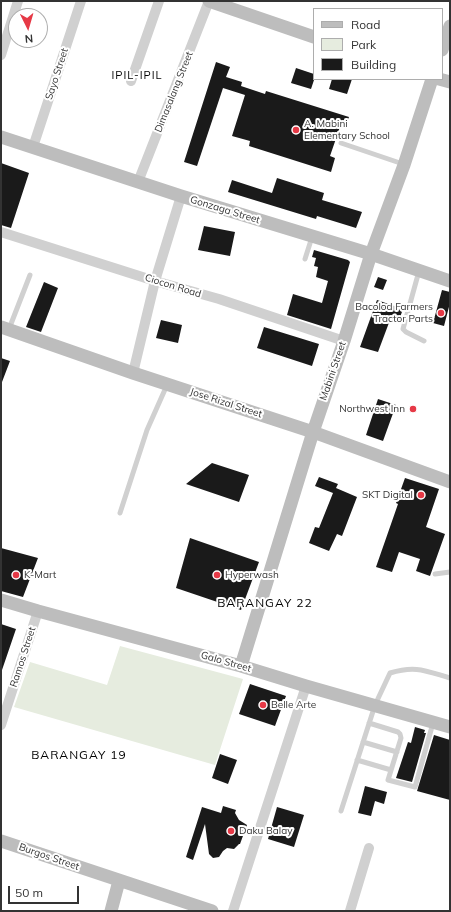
<!DOCTYPE html>
<style>
body{margin:0}
#map{position:relative;width:451px;height:912px;overflow:hidden;background:#fff;font-family:Mulish,sans-serif}
canvas{display:block}
.frame{position:absolute;inset:0;border:2px solid #333;pointer-events:none}
.legend{position:absolute;left:313px;top:8px;width:130px;height:72px;box-sizing:border-box;background:#fff;border:1px solid #adadad;margin:0;padding:5px 7px;list-style:none;font-size:12px;color:#333}
.legend li{display:flex;align-items:center;gap:8px;height:20px}
.legend b{width:20px;border:1px solid #adadad}
.north{position:absolute;left:8px;top:8px;width:40px;height:40px;box-sizing:border-box;background:#fff;border:1px solid #adadad;border-radius:50%;rotate:175deg;font-size:11px;font-weight:700;line-height:16px;text-align:center;color:#333}
.north::after{content:'';display:block;margin:auto;width:14px;height:18px;background:#e63946;clip-path:polygon(50% 0,100% 100%,50% 72%,0 100%)}
.scale{position:absolute;left:8px;top:886px;width:71px;height:18px;box-sizing:border-box;border:2px solid #333;border-top:0;padding-left:5px;font-size:12px;line-height:14px;white-space:nowrap;color:#333;-webkit-text-stroke:3px #fff;paint-order:stroke}
</style>
<div id="map">
<canvas width="451" height="912"></canvas>
<div class="frame"></div>
<ul class="legend">
<li><b style="height:5px;background:#bdbdbd"></b>Road</li>
<li><b style="height:11px;background:#e6ecdf"></b>Park</li>
<li><b style="height:11px;background:#1a1a1a"></b>Building</li>
</ul>
<div class="north">N</div>
<div class="scale">50 m</div>
</div>
<script>
const ctx = document.querySelector('canvas').getContext('2d');
ctx.lineJoin = 'round';
function fillPath(path, color) {
  ctx.fillStyle = color;
  ctx.fill(path, 'evenodd');
}
function strokePath(path, color, width, dash) {
  ctx.strokeStyle = color;
  ctx.lineWidth = width;
  ctx.lineCap = dash ? 'butt' : 'round';
  ctx.setLineDash(dash || []);
  ctx.stroke(path);
}
function label(font, color, halo, rows, align = 'center') {
  ctx.font = font + ' Mulish,sans-serif';
  ctx.lineWidth = 4;
  ctx.setLineDash([]);
  ctx.textBaseline = 'middle';
  ctx.strokeStyle = halo;
  ctx.fillStyle = color;
  for (const [text, x, y, turn = 0] of rows) {
    ctx.save();
    ctx.translate(x, y);
    ctx.rotate((+turn || 0) * Math.PI / 180);
    ctx.textAlign = isNaN(turn) ? turn : align;
    if (halo) ctx.strokeText(text, 0, 0);
    ctx.fillText(text, 0, 0);
    ctx.restore();
  }
}
const green = new Path2D(`
 M120,646L243,679L215,765L14,707L30,662L107,685Z`);
const building = new Path2D(`
 M216,62L230,67L226,77L242,82L241,86L265,94L266,91L349,117L345,128L340,127L330,156L335,158L331,172L249,146L250,141L232,136L245,95L223,88L197,166L184,162Z
 M296,68L314,74V80L311,89L291,83Z
 M332,79H352L347,94L329,89Z
 M1,163L29,173L11,228L1,225Z
 M277,178L324,193L322,200L362,212L356,228L317,216L316,219L228,192L232,180L272,193Z
 M204,226L235,232L230,256L198,250Z
 M314,250L348,260L350,262L331,329L287,315L293,294L322,303L328,281L316,277L318,267L314,266L316,258L312,257Z
 M378,277L387,280L383,290L374,287Z
 M44,282L58,288L41,332L26,327Z
 M442,290L450,292V303L444,326L433,323Z
 M377,300L403,309L398,323L390,320L378,352L360,347Z
 M161,320L182,325L178,343L156,338Z
 M264,327L319,344L312,366L257,348Z
 M1,358L10,361L2,382H1Z
 M378,399L396,405L383,441L366,435Z
 M212,463L249,475L239,502L186,484Z
 M319,477L338,484L336,488L357,497L342,536L337,534L329,551L309,543L315,527L319,528L333,493L315,486Z
 M405,478L439,489L426,527L445,534L430,576L416,571L420,559L399,552L392,572L376,567L398,504L396,503Z
 M190,538L259,562L241,610L176,588Z
 M1,548L38,558L23,597L1,591Z
 M1,624L16,629L2,670H1Z
 M250,684L286,696L275,726L239,714Z
 M415,727L425,730L424,733H426L412,782L396,778L408,742L411,743Z
 M434,735L450,740V800L417,791Z
 M220,754L237,760L228,784L212,778Z
 M365,786L387,792L384,804L375,801L371,816L358,813Z
 M223,806L236,810L235,813L239,820L247,825L240,844H239L234,849L227,848L223,851L219,857L213,858L209,854L205,824L193,860L186,857L202,807L221,813Z
 M277,807L304,815L294,847L268,839Z`);
const lane = new Path2D(`
 M341,143L403,164
 M305,259L312,237
 M419,271L403,329L406,332L424,341
 M9,329L30,275
 M120,513L147,430L167,385
 M435,574L450,572
 M369,723L398,732L400,734L401,738L388,780L415,787L433,723
 M363,742L397,752
 M357,760L391,770
 M341,811L375,705L390,673C416,665 426,671 450,678`);
const street = new Path2D(`
 M1,55L18,1
 M131,81L159,1
 M33,147L81,1
 M138,182L209,1
 M1,232L155,281L219,299L344,341
 M133,373L155,281L181,196
 M1,725L38,611
 M233,911L306,686
 M350,911L369,848`);
const secondary = new Path2D(`
 M209,1L314,37
 M442,50L450,26
 M439,79L450,82
 M1,137L181,196L371,254L450,281
 M1,327L133,373L313,432L450,482
 M1,600L38,611L241,666L306,686L450,727
 M241,666L313,432L344,341L371,254L404,165L432,79
 M1,841L212,911
 M111,911L119,881`);
const markers = [
 [296,130,4,"#e63946"],
 [441,313,4,"#e63946"],
 [413,409,4,"#e63946"],
 [421,495,4,"#e63946"],
 [16,575,4,"#e63946"],
 [217,575,4,"#e63946"],
 [263,705,4,"#e63946"],
 [231,831,4,"#e63946"]
];
const streetNames = [
 ["Sayo Street",57,74,-72],
 ["Dimasalang Street",174,92,-68],
 ["Gonzaga Street",225,210,17],
 ["Ciocon Road",173,286,17],
 ["Mabini Street",333,371,-71],
 ["Jose Rizal Street",226,403,18],
 ["Ramos Street",23,657,-72],
 ["Galo Street",226,662,16],
 ["Burgos Street",49,857,19]
];
const poiNames = [
 ["A. Mabini",304,124],
 ["Elementary School",304,136],
 ["Bacolod Farmers",433,307,"right"],
 ["Tractor Parts",433,319,"right"],
 ["Northwest Inn",405,409,"right"],
 ["SKT Digital",413,495,"right"],
 ["K-Mart",24,575],
 ["Hyperwash",225,575],
 ["Belle Arte",271,705],
 ["Daku Balay",239,831]
];
const neighbourhoodNames = [
 ["IPIL-IPIL",137,76]
];
const quarterNames = [
 ["BARANGAY 22",265,603],
 ["BARANGAY 19",79,755]
];
fillPath(green, '#e6ecdf');
fillPath(building, '#1a1a1a');
strokePath(lane, '#d0d0d0', 5);
strokePath(street, '#d0d0d0', 10);
strokePath(secondary, '#bdbdbd', 13);
for (const [x, y, r, color] of markers) {
  const dot = new Path2D();
  dot.arc(x, y, r, 0, 2 * Math.PI);
  ctx.fillStyle = color;
  ctx.fill(dot);
  strokePath(dot, '#fff', 1.5);
}
label('10px', '#333', '#fff', streetNames);
label('10px', '#333', '#fff', poiNames, 'left');
ctx.letterSpacing = '1px';
label('11px', '#000', '#fff', neighbourhoodNames);
ctx.letterSpacing = '0px';
ctx.letterSpacing = '1px';
label('12px', '#000', '#fff', quarterNames);
ctx.letterSpacing = '0px';
</script>
